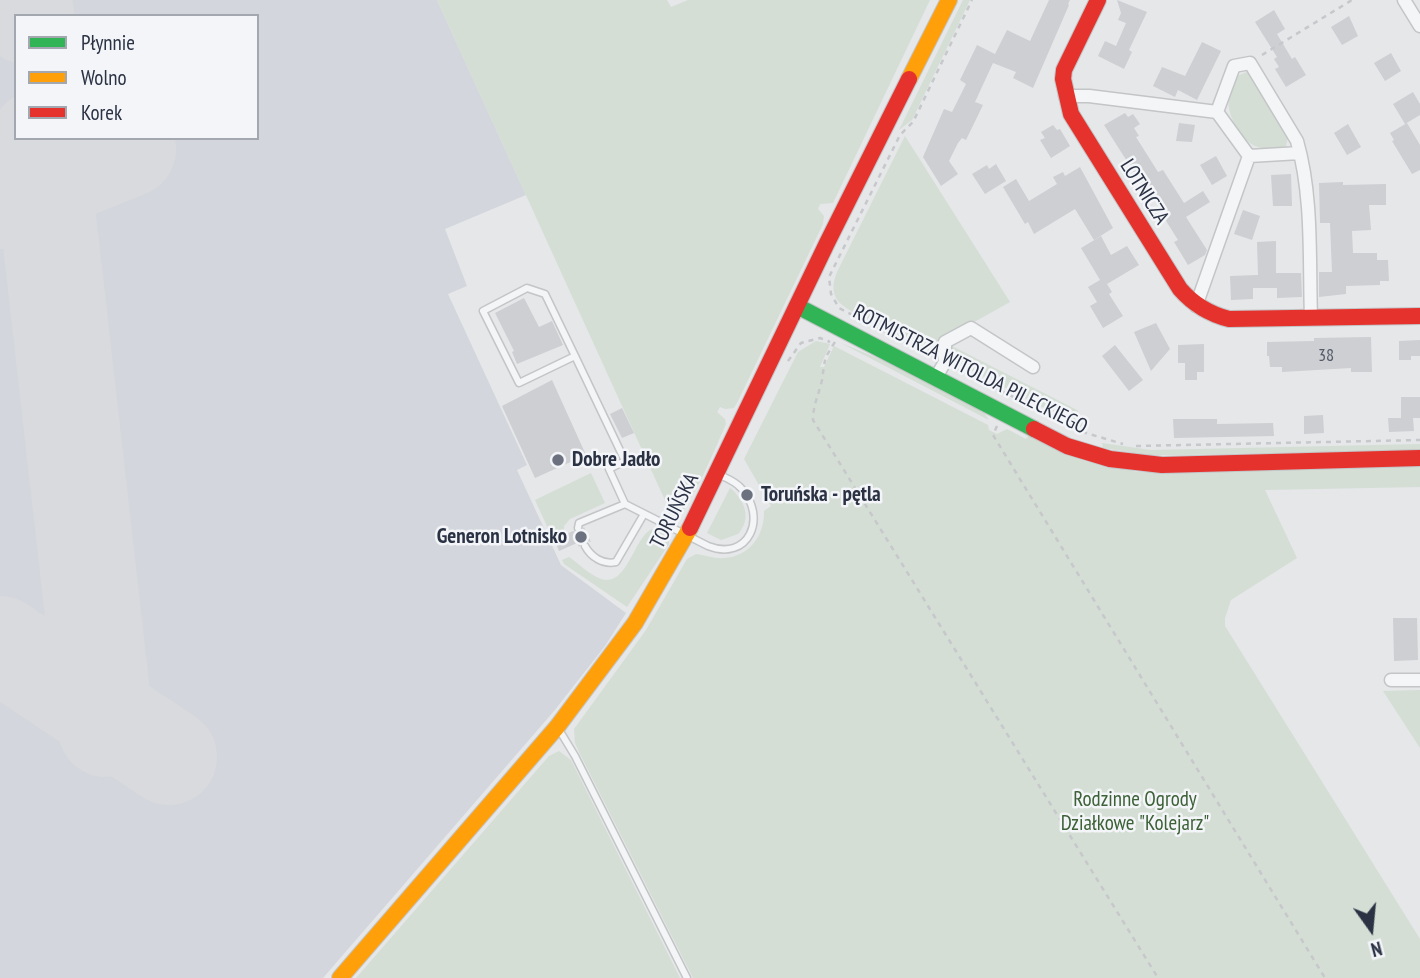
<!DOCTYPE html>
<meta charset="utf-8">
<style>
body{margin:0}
#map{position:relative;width:1420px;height:978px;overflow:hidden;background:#e5e7e9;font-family:"PT Sans Narrow",sans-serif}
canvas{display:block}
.legend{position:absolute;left:14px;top:14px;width:245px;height:126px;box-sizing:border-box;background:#f3f5f8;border:2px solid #a3a7b0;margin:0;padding:9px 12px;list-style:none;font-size:21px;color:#2a3244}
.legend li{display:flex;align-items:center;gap:14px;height:35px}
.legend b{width:35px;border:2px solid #a3a7b0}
.north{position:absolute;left:1336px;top:894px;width:70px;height:70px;-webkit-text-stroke:5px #f3f5f8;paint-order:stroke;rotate:165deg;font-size:19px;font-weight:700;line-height:28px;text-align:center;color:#2a3244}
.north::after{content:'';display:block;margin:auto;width:24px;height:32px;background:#2a3244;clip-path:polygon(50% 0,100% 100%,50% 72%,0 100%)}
</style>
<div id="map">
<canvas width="1420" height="978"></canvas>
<ul class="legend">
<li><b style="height:9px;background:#30b455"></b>Płynnie</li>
<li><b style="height:9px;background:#ff9f0a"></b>Wolno</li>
<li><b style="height:9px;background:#e5322d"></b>Korek</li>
</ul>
<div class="north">N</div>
</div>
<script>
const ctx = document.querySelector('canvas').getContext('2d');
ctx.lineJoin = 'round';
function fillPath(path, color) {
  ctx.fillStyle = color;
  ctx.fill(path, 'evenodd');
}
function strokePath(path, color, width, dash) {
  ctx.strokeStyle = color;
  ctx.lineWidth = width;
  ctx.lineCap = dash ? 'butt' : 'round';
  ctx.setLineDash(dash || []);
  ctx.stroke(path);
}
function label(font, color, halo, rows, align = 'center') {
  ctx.font = font + ' "PT Sans Narrow",sans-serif';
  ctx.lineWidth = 5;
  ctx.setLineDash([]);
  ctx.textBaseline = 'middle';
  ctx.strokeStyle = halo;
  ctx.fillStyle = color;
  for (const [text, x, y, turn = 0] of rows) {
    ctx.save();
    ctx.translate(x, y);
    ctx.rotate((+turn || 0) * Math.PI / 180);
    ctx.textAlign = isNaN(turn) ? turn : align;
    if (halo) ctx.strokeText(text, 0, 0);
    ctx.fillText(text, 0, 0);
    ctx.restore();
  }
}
const built = new Path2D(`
 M0,0H437L526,195L445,229L467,286L448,294L527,465L517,470L561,565L626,613L605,646L554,711L323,978H0ZM16,16H257V138H16Z`);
const green = new Path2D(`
 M437,0H667L671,7L688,0H930L833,203L820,204L818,209L824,216L823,224L738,401L734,408L725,409L720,407L717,412L725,419L726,424C717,444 692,506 677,517L667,514L669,509Z
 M963,0H970L912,120L899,130Z
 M1247,72L1251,74L1288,136L1286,146C1278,148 1266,150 1258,147C1242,143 1225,113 1229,97C1230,90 1234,83 1237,76Z
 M905,136L1010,302L942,340L935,354C918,346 846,312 838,301C831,291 833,281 838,270Z
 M816,341L830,344L820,367H824L834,346L988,425L989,430L997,434L1007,429L1026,439L1029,435L1085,461L1138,472L1420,466V487L1265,490L1297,558L1231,600L1225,618V626L1420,939V978H693L580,754L575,743L574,729L646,630L687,559L696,554C705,555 715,559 724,558C749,557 765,535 764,511L771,506L744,459L798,352Z
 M841,343L894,365L983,411L989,420Z
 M950,345L1077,410L1086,424L1085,429L953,361Z
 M1102,443L1151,450L1420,444V450L1182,455H1149L1103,448Z
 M591,473L605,503L570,519L564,526V531L552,537L535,500Z
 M730,488C745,500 752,519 738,534L721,540L707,533Z
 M652,529L668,534L669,544L627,607L564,564L562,560L569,557C579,564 590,575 601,579C628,587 633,538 652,529Z
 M1420,690V748L1383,691Z
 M559,751L571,760L680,978H356L549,756Z`);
const runway = new Path2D(`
 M24,0L26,16
 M39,138L106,729
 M0,201L128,149
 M0,644L169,757`);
const building = new Path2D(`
 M1049,0H1070L1068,4L1069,5L1033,88L1013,78L1016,72L993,63L975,102L983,105L966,140L962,138L958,143L949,161L958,174L941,186L923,157L944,109L952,112L966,84L960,80L977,45L995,54L1007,30L1030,41Z
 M1117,0L1147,12L1129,50L1132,52L1124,69L1098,56L1105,41L1116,46L1126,23L1118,20L1121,13Z
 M1274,10L1285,29L1277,34L1292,59L1295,57L1306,75L1286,87L1275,69L1279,67L1274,59L1277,57L1255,22Z
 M1349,16L1358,36L1342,45L1331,27Z
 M1202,42L1221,51L1197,100L1178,90L1175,97L1153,86L1162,67L1185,76Z
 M1391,53L1401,71L1385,81L1374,63Z
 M1413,92L1420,104V115L1405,124L1393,104Z
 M1125,113L1128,117L1133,114L1140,124L1134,128L1139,136L1136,137L1158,172L1163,170L1184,203L1203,191L1210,202L1186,217L1207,250L1205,255L1188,265L1174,242L1178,240L1158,208L1161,206L1146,182L1142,185L1104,125Z
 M1179,123L1195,125L1192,142L1176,141Z
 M1407,123L1420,145V170L1412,174L1392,141L1394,140L1390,133Z
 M1348,124L1361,147L1347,155L1334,133Z
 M1053,125L1057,130L1060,129L1070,146L1051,158L1040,140L1045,138L1041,132Z
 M1216,156L1227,176L1212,185L1200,165Z
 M996,164L1006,181L985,194L972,174L987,165L989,169Z
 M1080,167L1113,228L1094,240L1075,209L1034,234L1028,222L1025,224L1003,187L1016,179L1029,201L1057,184L1053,177L1063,172L1065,176Z
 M1291,174L1292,206H1273L1271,175Z
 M1343,182V185L1386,184V205H1369L1371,230L1352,231L1353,253H1377V260H1388L1389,281H1380V285L1346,286V294L1319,297V272H1332L1330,223H1320L1319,183Z
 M1243,210L1260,216L1252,240L1234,234Z
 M1101,236L1111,255L1127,246L1139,265L1107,284L1112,292L1109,294L1123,316L1103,328L1090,306L1097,302L1088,287L1100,280L1081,248Z
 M1276,241V273H1301L1302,297L1277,298V288H1253V299L1231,300L1230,276L1258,275L1257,242Z
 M524,298L539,327L552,321L563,345L517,364L512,352L514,351L495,313Z
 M1156,323L1170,349L1151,371L1134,332Z
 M1371,337L1372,372H1351V368L1282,372V367H1270L1269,356H1267V342L1314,341V338Z
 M1420,340V356H1411V360H1399V341Z
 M1204,344V372H1197V380H1185V363H1178V345Z
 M1115,345L1143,380L1129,391L1102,356Z
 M552,380L586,455L535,478L502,406Z
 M1401,397H1420V418H1413L1414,431L1389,432L1388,418H1401Z
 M622,408L634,433L622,438L610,414Z
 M1323,415L1324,433L1304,434V416Z
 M1173,419H1217V424L1273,423L1274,436L1174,438Z
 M584,527L591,542L584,540L579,547L577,543L559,551L554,539L573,531L580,533Z
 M1393,618H1417L1418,660L1394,661Z`);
const path = new Path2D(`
 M1262,55L1352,0
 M835,342C823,360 825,360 822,380C819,394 813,405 813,420L1158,978
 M933,356L839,308L831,294L829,277L900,135L913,122L972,0
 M788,361L801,343L820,338L830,342
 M957,369L1086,433L1123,444
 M997,426L993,435L1325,978
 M1136,446L1420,440`);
const lane = new Path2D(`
 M575,356L545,294L527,288L483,311L519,383L575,356L625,461L609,469L625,504L708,546C749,562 768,517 741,488C735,481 726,478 718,474
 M578,528L579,523L625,504
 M585,546C591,557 603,565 616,562L644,514
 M558,728L575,756L687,978`);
const street = new Path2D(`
 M1404,0L1420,26
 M1065,96H1089L1217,112
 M1300,153L1249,156L1217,112L1234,66L1250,63L1297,141C1313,197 1309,259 1311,318
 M1196,306L1249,156
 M936,377L945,362V342L971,328L1033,367
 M1391,680H1420`);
const fast = new Path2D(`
 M797,306L1034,429`);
const slow = new Path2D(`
 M909,79L949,0
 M340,978L557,727L635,623L690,528`);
const jam = new Path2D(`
 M1098,0L1064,70L1063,79L1071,114L1180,289C1194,305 1209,314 1229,319L1420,316
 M1034,429L1067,446L1110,459L1162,465L1420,458
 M690,528L827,243L909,79`);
const markers = [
 [558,460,7,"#6b717e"],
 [747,495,7,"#6b717e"],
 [581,537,7,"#6b717e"]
];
const numberNames = [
 ["38",1326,356]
];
const streetNames = [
 ["LOTNICZA",1144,192,58],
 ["ROTMISTRZA WITOLDA PILECKIEGO",970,370,27],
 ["TORUŃSKA",675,511,-63]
];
const poiNames = [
 ["Dobre Jadło",572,460],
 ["Toruńska - pętla",761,495],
 ["Generon Lotnisko",567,537,"right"]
];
const parkNames = [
 ["Rodzinne Ogrody",1135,800],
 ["Działkowe \"Kolejarz\"",1135,824]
];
fillPath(built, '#d3d6dc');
fillPath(green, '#d4ded5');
strokePath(runway, '#d9dadd', 96);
fillPath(building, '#cdcfd2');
strokePath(lane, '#c3c5c7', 9);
strokePath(street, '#c3c5c7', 15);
strokePath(fast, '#c3c5c7', 18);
strokePath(slow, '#c3c5c7', 18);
strokePath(jam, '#c3c5c7', 18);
strokePath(path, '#c6c8cc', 2.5, [5, 5]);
strokePath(lane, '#f4f5f6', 6);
strokePath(street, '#f4f5f6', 12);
strokePath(fast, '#30b455', 16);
strokePath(slow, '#ff9f0a', 16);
strokePath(jam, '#e5322d', 16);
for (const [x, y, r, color] of markers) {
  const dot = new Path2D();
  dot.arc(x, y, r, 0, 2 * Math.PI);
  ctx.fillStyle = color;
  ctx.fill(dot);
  strokePath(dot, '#f3f5f8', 2.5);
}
label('18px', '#545a68', null, numberNames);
label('21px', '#2a3244', '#f3f5f8', streetNames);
label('bold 21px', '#2a3244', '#f3f5f8', poiNames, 'left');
label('21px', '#3d6137', '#f3f5f8', parkNames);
</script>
